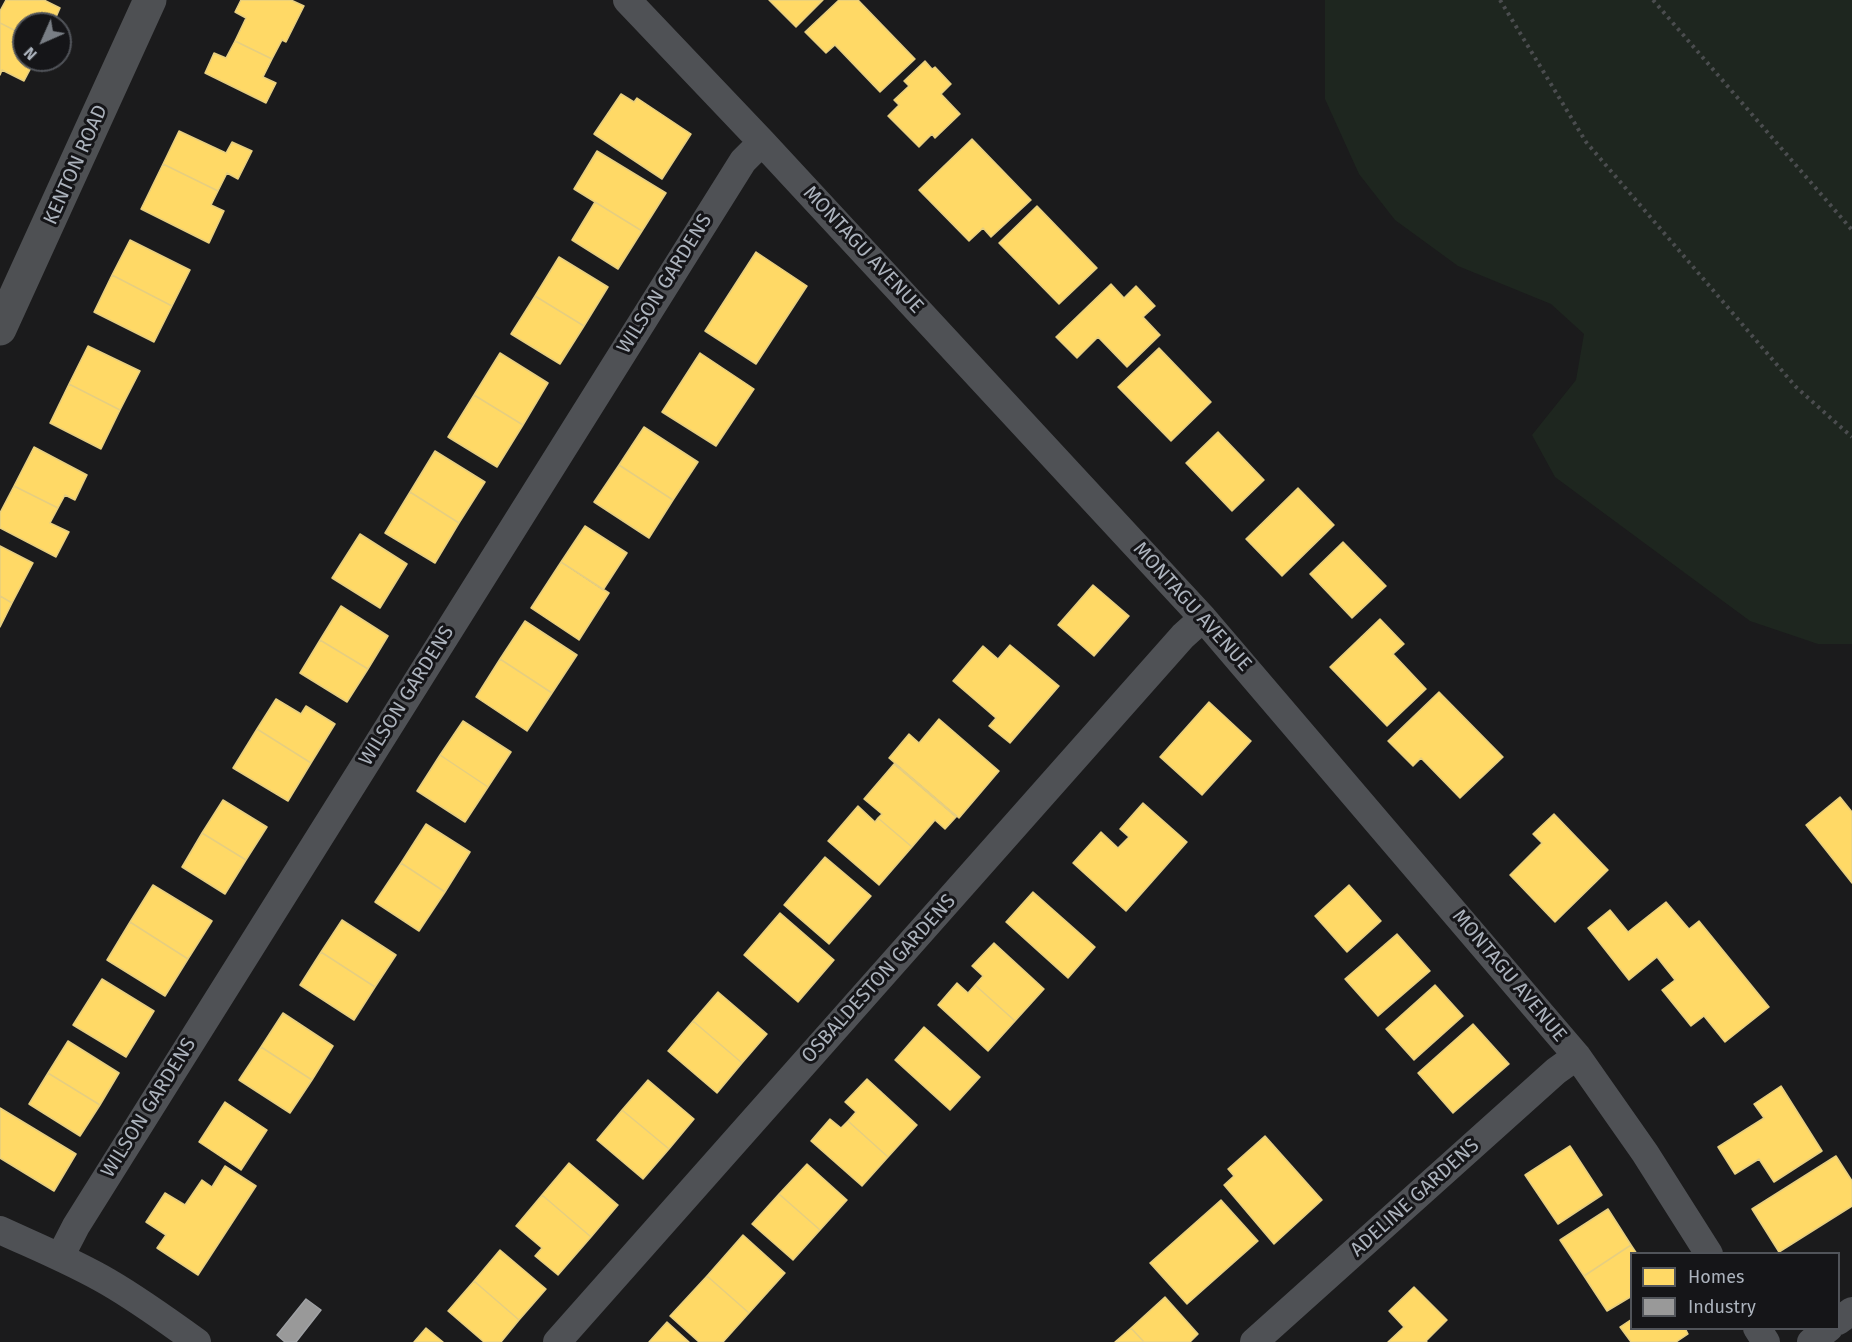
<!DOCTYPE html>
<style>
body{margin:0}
#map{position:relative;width:1852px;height:1342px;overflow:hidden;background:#1b1b1c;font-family:"Fira Sans",sans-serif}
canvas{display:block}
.legend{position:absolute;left:1630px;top:1252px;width:210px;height:78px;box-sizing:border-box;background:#151518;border:2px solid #51545a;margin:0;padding:8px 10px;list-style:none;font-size:18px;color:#acb3bd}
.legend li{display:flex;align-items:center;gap:12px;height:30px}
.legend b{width:30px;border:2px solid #51545a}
.north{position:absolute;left:12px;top:12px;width:60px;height:60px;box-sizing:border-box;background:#151518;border:2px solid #51545a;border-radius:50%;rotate:225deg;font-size:16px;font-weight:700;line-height:24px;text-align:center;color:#acb3bd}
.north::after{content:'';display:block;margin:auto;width:21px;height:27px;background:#797e85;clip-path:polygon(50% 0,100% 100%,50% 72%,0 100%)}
</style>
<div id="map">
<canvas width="1852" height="1342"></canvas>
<ul class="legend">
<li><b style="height:16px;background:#ffd966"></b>Homes</li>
<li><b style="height:16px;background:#999"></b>Industry</li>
</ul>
<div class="north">N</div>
</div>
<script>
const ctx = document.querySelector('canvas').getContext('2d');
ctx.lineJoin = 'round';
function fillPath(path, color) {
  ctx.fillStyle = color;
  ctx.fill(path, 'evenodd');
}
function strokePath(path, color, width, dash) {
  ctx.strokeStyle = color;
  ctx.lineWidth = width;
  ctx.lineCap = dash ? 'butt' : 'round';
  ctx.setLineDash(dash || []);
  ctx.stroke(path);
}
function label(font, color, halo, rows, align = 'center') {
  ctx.font = font + ' "Fira Sans",sans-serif';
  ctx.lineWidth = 6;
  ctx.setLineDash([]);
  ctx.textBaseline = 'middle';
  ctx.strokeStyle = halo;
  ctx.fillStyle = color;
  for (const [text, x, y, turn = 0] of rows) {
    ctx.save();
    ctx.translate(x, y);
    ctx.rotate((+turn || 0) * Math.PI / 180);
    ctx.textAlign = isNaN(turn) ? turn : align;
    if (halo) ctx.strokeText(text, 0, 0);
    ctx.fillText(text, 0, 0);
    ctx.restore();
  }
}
const green = new Path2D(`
 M1325,0H1852V644H1818L1750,621L1555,477L1532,435L1576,380L1584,334L1551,304L1458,266L1395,220L1359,174L1325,99Z`);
const homes = new Path2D(`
 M6,0H44L60,8L53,24H24V35L0,23V11Z
 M241,0H291L304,6L286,42L282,40L272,59L235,41L246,18L235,12Z
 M769,0H823L796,27Z
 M839,0H858L915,59L880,92L835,45L826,53L805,32Z
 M0,23L24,35V60H35L24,81L2,70L0,75Z
 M235,41L272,59L263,77L276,83L266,103L205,73L214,53L226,58Z
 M925,61L932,69L935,67L951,84L941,94L960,114L935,138L932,134L919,147L888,116L899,105L894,100L909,86L904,81Z
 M621,94L634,102L637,98L691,134L662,179L594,134Z
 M179,131L226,153L232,142L252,151L238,179L227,173L218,191L163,164Z
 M972,139L1031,200L991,237L983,228L969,241L919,190Z
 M597,151L666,193L642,231L574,189Z
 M163,164L218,191L211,205L224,211L209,243L141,209Z
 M595,202L642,231L618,269L572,240Z
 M1037,206L1097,268L1059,304L999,243Z
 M130,240L190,270L172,306L112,275Z
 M756,252L807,286L756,364L705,331Z
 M559,257L608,287L584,326L535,296Z
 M112,275L172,306L154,342L94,312Z
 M1111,284L1124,298L1136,286L1155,306L1143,317L1160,335L1127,367L1098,337L1077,358L1056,337Z
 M535,296L584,326L560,364L511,334Z
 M88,346L140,371L120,410L69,384Z
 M1159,348L1211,402L1171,441L1118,387Z
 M500,353L548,383L523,425L474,395Z
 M700,353L754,389L716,446L662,412Z
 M69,384L120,410L101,449L50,423Z
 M474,395L523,425L497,467L448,437Z
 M644,427L698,462L673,500L619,465Z
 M1218,432L1264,480L1232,511L1186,463Z
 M34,447L87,475L75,500L65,495L58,508L14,486Z
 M435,451L485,482L459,523L410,492Z
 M619,465L673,500L649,538L594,502Z
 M14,486L58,508L50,523L69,532L56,557L0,528V513Z
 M1298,488L1334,525L1282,576L1246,539Z
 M410,492L459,523L435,563L385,533Z
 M585,526L627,553L603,590L561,562Z
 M360,534L407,564L380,608L332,578Z
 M1343,542L1386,586L1352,618L1310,574Z
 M0,546L33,563L12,603L0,596Z
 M561,562L609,593L579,640L531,608Z
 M1093,585L1129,616L1094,656L1058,625Z
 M0,596L12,603L0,627Z
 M341,606L388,636L368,669L320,640Z
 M1380,619L1404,644L1393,654L1426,689L1387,726L1330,667Z
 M525,621L577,655L552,693L500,659Z
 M320,640L368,669L347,702L300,673Z
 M1010,645L1059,686L1010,743L989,726L996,718L953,681L983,646L998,659Z
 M500,659L552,693L527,731L476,697Z
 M1439,692L1503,757L1460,798L1421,758L1413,766L1388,741Z
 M276,699L301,714L306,706L335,724L311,763L257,729Z
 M1209,702L1251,741L1202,795L1160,757Z
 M939,719L999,771L959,818L889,758L909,734L919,743Z
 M463,721L511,752L488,787L440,755Z
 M257,729L311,763L288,801L233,768Z
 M440,755L488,787L465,822L417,791Z
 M894,764L956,817L945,829L935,820L912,847L878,818L882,814L864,799Z
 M1840,797L1852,812V883L1806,825Z
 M223,800L267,827L246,860L202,833Z
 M1143,803L1187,842L1126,911L1073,863L1101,832L1118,848L1129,837L1120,829Z
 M858,806L875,822L878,818L912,847L879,885L828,841Z
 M1554,814L1608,870L1555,922L1510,875L1542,843L1533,834Z
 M426,824L470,852L445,892L401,863Z
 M202,833L246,860L225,894L182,867Z
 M825,857L871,896L829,944L784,905Z
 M401,863L445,892L419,931L375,902Z
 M153,885L212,921L188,959L130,922Z
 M1349,885L1381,921L1347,952L1315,916Z
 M1033,892L1095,947L1068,978L1006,922Z
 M1666,902L1689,929L1699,921L1769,1007L1725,1042L1704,1016L1691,1026L1662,990L1675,980L1657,957L1629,980L1588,928L1610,910L1628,932Z
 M780,913L834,960L798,1002L744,955Z
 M342,920L396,955L375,987L321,952Z
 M130,922L188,959L165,996L107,960Z
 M1397,934L1430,971L1378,1016L1345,979Z
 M994,943L1044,989L1015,1021L975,985L983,976L972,966Z
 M321,952L375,987L354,1020L300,985Z
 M102,979L154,1011L126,1057L73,1025Z
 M957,983L968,993L975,985L1015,1021L988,1051L938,1005Z
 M1435,985L1463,1016L1414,1060L1386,1029Z
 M718,992L767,1034L742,1063L693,1021Z
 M283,1013L333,1046L312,1080L261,1047Z
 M693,1021L742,1063L717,1093L668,1051Z
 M1473,1024L1509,1064L1453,1113L1418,1073Z
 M924,1027L980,1077L950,1110L895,1060Z
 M68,1041L119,1073L100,1105L48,1073Z
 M261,1047L312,1080L290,1113L239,1080Z
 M48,1073L100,1105L80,1136L29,1104Z
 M867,1079L917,1125L888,1157L848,1121L856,1112L845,1102Z
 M648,1080L694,1119L669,1149L622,1110Z
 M1781,1086L1822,1151L1774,1182L1759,1159L1735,1174L1718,1147L1764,1118L1754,1104Z
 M225,1102L267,1130L241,1170L199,1142Z
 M0,1108L76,1154L54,1191L0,1158Z
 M622,1110L669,1149L643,1179L597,1140Z
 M830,1119L841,1128L848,1121L888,1157L862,1186L811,1141Z
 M1265,1136L1322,1200L1274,1244L1224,1185L1234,1176L1228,1169Z
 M1570,1146L1602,1195L1558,1224L1525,1175Z
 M1836,1156L1852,1181V1206L1779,1252L1752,1209Z
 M569,1163L618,1205L591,1237L542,1195Z
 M807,1164L847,1200L820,1230L779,1194Z
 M225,1166L256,1186L198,1275L157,1248L166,1235L146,1222L165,1193L185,1205L202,1180L212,1187Z
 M779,1194L820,1230L793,1260L752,1224Z
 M542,1195L591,1237L558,1275L535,1256L542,1248L516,1226Z
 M1221,1200L1258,1241L1187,1304L1150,1263Z
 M1608,1209L1631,1245L1584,1276L1560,1240Z
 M743,1235L785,1273L749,1313L707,1276Z
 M1631,1245L1637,1254H1632V1296L1607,1311L1584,1276Z
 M500,1250L546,1289L519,1320L474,1281Z
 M707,1276L749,1313L723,1342H699L670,1316Z
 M474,1281L519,1320L501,1342H484L448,1311Z
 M1414,1287L1447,1320L1426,1341L1427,1342H1388L1404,1327L1389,1311Z
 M1165,1297L1198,1334L1190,1342H1144L1131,1328Z
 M1632,1319V1328H1685L1688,1334L1676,1342H1631L1620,1327Z
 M667,1322L689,1342H649Z
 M426,1328L443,1342H414Z
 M1131,1328L1144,1342H1115Z`);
const industry = new Path2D(`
 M306,1299L321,1310L296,1342H285L277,1335Z`);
const path = new Path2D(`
 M1500,0L1586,142L1796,387L1852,437
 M1653,0L1852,230`);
const street = new Path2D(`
 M627,0L762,142L1203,618L1577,1056L1645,1153L1709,1254
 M0,1230C37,1247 74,1262 108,1282C139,1300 168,1321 197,1342
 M60,1257L76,1226L743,161L762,142
 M1838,1321L1852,1311
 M1757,1328L1766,1342
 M557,1342L1183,636L1203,618
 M1254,1342L1556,1071L1577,1056
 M1811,1342L1829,1328`);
const secondary = new Path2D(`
 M0,329L150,0`);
const streetNames = [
 ["KENTON ROAD",76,165,-66],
 ["MONTAGU AVENUE",863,250,47],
 ["WILSON GARDENS",665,284,-58],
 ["MONTAGU AVENUE",1192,607,48],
 ["WILSON GARDENS",407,696,-58],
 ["MONTAGU AVENUE",1509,976,50],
 ["OSBALDESTON GARDENS",879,979,-48],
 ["WILSON GARDENS",149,1108,-58],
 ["ADELINE GARDENS",1415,1198,-42]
];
fillPath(green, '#1e261f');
fillPath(homes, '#ffd966');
strokePath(homes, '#e6ce80', 1.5);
fillPath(industry, '#999');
strokePath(industry, '#9fa1a4', 1.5);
strokePath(path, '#4b4d4f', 4, [3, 4.5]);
strokePath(street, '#4f5155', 28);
strokePath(secondary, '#4e5053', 33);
label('20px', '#acb3bd', '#151518', streetNames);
</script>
